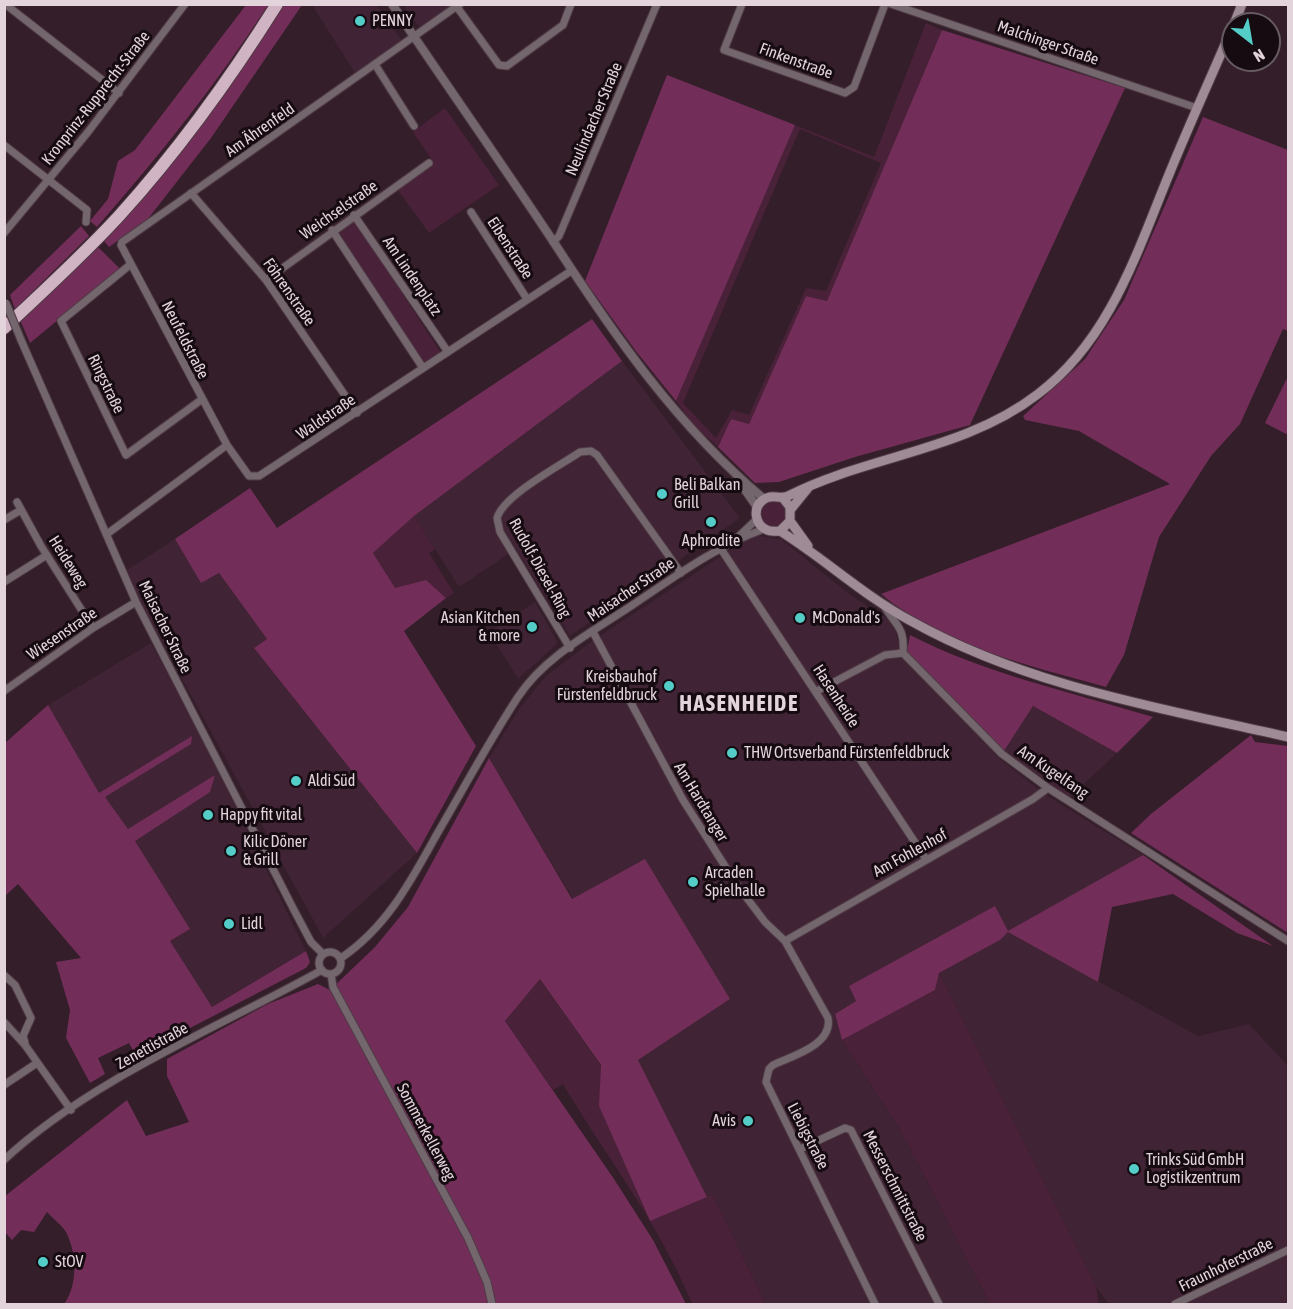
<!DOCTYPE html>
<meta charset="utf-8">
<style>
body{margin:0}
#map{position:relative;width:1293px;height:1309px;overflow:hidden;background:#341e2a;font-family:"Asap Condensed",sans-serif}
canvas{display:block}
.frame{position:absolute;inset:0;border:6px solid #e3d3db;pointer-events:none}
.north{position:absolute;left:1221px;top:12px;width:60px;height:60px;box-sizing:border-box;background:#150b11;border:2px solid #675b62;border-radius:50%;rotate:149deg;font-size:16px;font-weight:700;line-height:24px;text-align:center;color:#e3d3db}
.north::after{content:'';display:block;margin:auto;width:21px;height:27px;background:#54cdc8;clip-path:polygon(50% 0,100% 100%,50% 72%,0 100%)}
</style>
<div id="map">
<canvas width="1293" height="1309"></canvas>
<div class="frame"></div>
<div class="north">N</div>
</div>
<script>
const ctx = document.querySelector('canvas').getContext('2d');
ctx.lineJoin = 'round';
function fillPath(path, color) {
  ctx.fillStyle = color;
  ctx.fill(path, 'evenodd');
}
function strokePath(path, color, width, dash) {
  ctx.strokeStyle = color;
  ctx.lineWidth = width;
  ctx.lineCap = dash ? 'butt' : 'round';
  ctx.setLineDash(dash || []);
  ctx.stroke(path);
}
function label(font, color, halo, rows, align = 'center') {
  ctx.font = font + ' "Asap Condensed",sans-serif';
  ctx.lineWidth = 6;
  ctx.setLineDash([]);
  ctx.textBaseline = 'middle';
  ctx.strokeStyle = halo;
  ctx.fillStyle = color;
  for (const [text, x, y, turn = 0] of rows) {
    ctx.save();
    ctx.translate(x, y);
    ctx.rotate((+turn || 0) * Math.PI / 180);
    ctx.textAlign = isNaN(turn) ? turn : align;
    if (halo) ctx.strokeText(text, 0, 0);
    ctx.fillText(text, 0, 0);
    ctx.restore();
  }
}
const built = new Path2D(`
 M312,5H377L403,42L357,76Z
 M403,5H453L419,27Z
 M622,361L740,518L570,636L516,549L459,587L414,516Z
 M753,535L781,539L849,594L894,623L901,657L1000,759L1046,795L1143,855L1009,932L1198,1036L1249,1024L1288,1066V1304H1109L1096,1287L939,973L1000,940L1008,932L849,986L856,1001L835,1014L842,1040L901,1131L990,1304H766L712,1194L707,1197L638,1060L730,999L573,899L489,758L519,709L546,676L592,641Z
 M175,539L201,582L219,573L267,639L254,648L417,853L323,938L140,601L127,570Z
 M535,602L558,643L518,679L489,632Z
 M151,643L199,732L306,951L212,1007L170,941L189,929L99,794L48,705Z
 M1033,706L1117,753L1070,797L1052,787L1004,751Z`);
const green = new Path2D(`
 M926,23L942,30L827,301L806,296L749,424L731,419L718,447L694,425L676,401L795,125L874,157ZM800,129L881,163L826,291L806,288L749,415L732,410L716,438L683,403Z
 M445,108L499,185L429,233L397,189L434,163L413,132Z
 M355,221L441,353L424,365L338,233Z
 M761 514a13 13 0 1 1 26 0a13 13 0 1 1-26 0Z
 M414,516L435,549L429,553L454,593L446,598L425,580L395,589L373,553Z
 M939,973L1096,1287L1099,1304H990L901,1131L842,1040L935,990Z
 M540,979L601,1066L600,1107L649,1220L712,1194L766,1304H692C661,1226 606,1157 563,1084L553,1090L505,1021Z`);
const forest = new Path2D(`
 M246,5H268C217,84 159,156 97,227L90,221L108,199L118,161L135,150Z
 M283,5H302L211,138L147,220L109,247L103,240Z
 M942,30L1125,88L970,425L855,457L779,482L755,483L718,447L731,419L749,424L806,296L827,301Z
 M667,75L795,125L676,401L635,350L585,281Z
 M1203,117L1288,150V331L1283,329L1240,424L1211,456L1159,537L1124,655L1106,687C1030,666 943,646 881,594L1170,484L1079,431L1025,420L1023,416L1085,359L1124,300Z
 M81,226L89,236L15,309L10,295Z
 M97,246L120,269L30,343L20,320Z
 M592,319L622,361L414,516L373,553L395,588L426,580L446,598L404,631L476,746L417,853L254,648L267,639L219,573L201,583L175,539L250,488L277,528Z
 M1288,376V435L1265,423Z
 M910,635C986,674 1071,692 1153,717L1117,753L1033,706L1004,751L907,652Z
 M48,705L99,793L192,736L191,744L105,797L128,829L215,775L210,792L135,841L190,929L170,941L212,1007L306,951L310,962L306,968L136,1056L129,1043L98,1058L105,1074L90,1083L66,1038L70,1010L56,962L81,958L18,884L5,896V743Z
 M1251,735L1255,742L1288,746V933L1131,833L1151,814Z
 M489,758L572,899L645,859L730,999L638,1060L707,1197L650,1221L599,1106L601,1065L540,979L505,1021L614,1179L653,1240L686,1304H64C78,1286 77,1253 66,1232C62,1225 52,1218 47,1212L34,1232L21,1230L12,1240L5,1232V1196L127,1100L146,1136L189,1122L167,1076V1059L268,1004L318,984L330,990L375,947L408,907Z
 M1143,855L1273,946L1237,933L1173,894L1112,907L1098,982L1008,932L1000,940L939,973L935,990L842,1040L835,1014L856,1001L849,986L995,906L1008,931Z`);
const minor = new Path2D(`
 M5,4L119,93
 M742,4L724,50L845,93L854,87L885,4
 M891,4L1197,108
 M457,7L499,65L507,66L563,25L571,4
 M376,66L414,126
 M4,145L87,210L86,222
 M191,193L266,280L357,413
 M471,212L527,299
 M354,215L448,352
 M332,230L423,368
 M4,233L88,132L185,4
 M553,242L559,236L657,4
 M131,264L61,321L126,455L201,400
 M266,280L429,163
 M21,340L136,602L294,910L311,942L323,954
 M227,445L121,245L122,242L460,4
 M17,502L41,546L93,628
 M4,520L21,510
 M107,534L227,445L249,476H259L571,271
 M738,537L757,519
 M721,549L926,859
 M4,582L47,555
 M884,606C896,626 905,627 903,653
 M593,632L683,800L737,885L765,922L785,941L828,1018C833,1045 792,1056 773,1065L769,1069L766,1082L875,1304
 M570,648L500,532L497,518C504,495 558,467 580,452L591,451L597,455L681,573
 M4,691L93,628L136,602
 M817,691L885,655L903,653L1002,754L1048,788L1288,941
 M785,941L1033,799L1048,788
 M319 963a11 11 0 1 1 22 0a11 11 0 1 1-22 0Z
 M341,958C387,927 411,881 437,834C464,788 489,741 518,697C544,657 592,632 631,606C673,578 716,546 764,529
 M331,974L333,987L468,1238L487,1282L492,1304
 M4,975L15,985L31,1018L23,1036L25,1043
 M4,1022L25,1045L71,1110
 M4,1085L37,1063
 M800,1149L845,1128L851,1130L939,1304
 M4,1160C88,1081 221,1026 322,970
 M1175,1304L1288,1250`);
const tertiary = new Path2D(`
 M392,4C445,83 500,161 553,241C614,335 677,426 764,499
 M741,484L757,507`);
const secondary = new Path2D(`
 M1234,24L1242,4
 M783,498L790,507V521L780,531C775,531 771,532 767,530C755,525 752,508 763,500C771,493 780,500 788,496C869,455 964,451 1038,394C1110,340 1137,252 1170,172C1190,123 1212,75 1233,26
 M791,509L808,488
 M790,521L808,546
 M780,531C825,559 864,596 911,621C1027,686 1160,708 1288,737`);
const trunk = new Path2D(`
 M4,328C43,292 83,255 119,216C178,151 230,79 277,4`);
const minorBridge = new Path2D(`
 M6,303L21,340`);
const markers = [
 [360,21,6,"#54cdc8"],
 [662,494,6,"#54cdc8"],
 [711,522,6,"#54cdc8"],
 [800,618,6,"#54cdc8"],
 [532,627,6,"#54cdc8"],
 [669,686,6,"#54cdc8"],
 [732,753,6,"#54cdc8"],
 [296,781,6,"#54cdc8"],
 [208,815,6,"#54cdc8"],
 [231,851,6,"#54cdc8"],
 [693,882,6,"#54cdc8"],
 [229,924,6,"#54cdc8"],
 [748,1121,6,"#54cdc8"],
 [1134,1169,6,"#54cdc8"],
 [43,1262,6,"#54cdc8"]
];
const poiNames = [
 ["PENNY",372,21],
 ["Beli Balkan",674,485],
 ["Grill",674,503],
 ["Aphrodite",711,541,"center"],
 ["Asian Kitchen",520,618,"right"],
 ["& more",520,636,"right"],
 ["McDonald's",812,618],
 ["Kreisbauhof",657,677,"right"],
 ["Fürstenfeldbruck",657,695,"right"],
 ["THW Ortsverband Fürstenfeldbruck",744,753],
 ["Aldi Süd",308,781],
 ["Happy fit vital",220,815],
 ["Kilic Döner",243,842],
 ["& Grill",243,860],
 ["Arcaden",705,873],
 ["Spielhalle",705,891],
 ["Lidl",241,924],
 ["Avis",736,1121,"right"],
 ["Trinks Süd GmbH",1146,1160],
 ["Logistikzentrum",1146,1178],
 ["StOV",55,1262]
];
const streetNames = [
 ["Malchinger Straße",1048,43,19],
 ["Finkenstraße",796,61,20],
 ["Kronprinz-Rupprecht-Straße",96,98,-52],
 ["Neulindacher Straße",594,119,-67],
 ["Am Ährenfeld",260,130,-35],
 ["Weichselstraße",339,210,-35],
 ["Eibenstraße",510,248,57],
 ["Am Lindenplatz",412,276,56],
 ["Föhrenstraße",289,292,55],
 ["Neufeldstraße",185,340,63],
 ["Ringstraße",106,384,64],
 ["Waldstraße",326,417,-34],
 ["Heideweg",68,562,58],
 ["Rudolf-Diesel-Ring",540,568,61],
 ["Maisacher Straße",631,590,-34],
 ["Maisacher Straße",165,627,64],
 ["Wiesenstraße",62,634,-34],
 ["Hasenheide",836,696,57],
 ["Am Kugelfang",1053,772,34],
 ["Am Hardtanger",701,802,59],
 ["Am Fohlenhof",910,853,-29],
 ["Zenettistraße",152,1046,-29],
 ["Sommerkellerweg",426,1132,62],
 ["Liebigstraße",808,1136,63],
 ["Messerschmittstraße",895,1186,63],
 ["Fraunhoferstraße",1226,1265,-26]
];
const districtNames = [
 ["HASENHEIDE",739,704]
];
fillPath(built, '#402334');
fillPath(green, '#492139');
fillPath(forest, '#722e58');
strokePath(minor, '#503b46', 9);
strokePath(tertiary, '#503b46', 10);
strokePath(secondary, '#503b46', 11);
strokePath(trunk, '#503b46', 14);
strokePath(minor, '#73676d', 7);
strokePath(tertiary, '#73676d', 8);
strokePath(secondary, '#9f8b96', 9);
strokePath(trunk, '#d0b4c3', 12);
strokePath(minorBridge, '#503b46', 9, []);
strokePath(minorBridge, '#73676d', 7);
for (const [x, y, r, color] of markers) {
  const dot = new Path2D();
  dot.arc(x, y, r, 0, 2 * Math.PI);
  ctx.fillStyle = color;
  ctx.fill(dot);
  strokePath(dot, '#150b11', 2);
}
label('16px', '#e3d3db', '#150b11', poiNames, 'left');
label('16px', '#e3d3db', '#150b11', streetNames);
ctx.letterSpacing = '1.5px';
label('bold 22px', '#e3d3db', '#150b11', districtNames);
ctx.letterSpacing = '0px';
</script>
